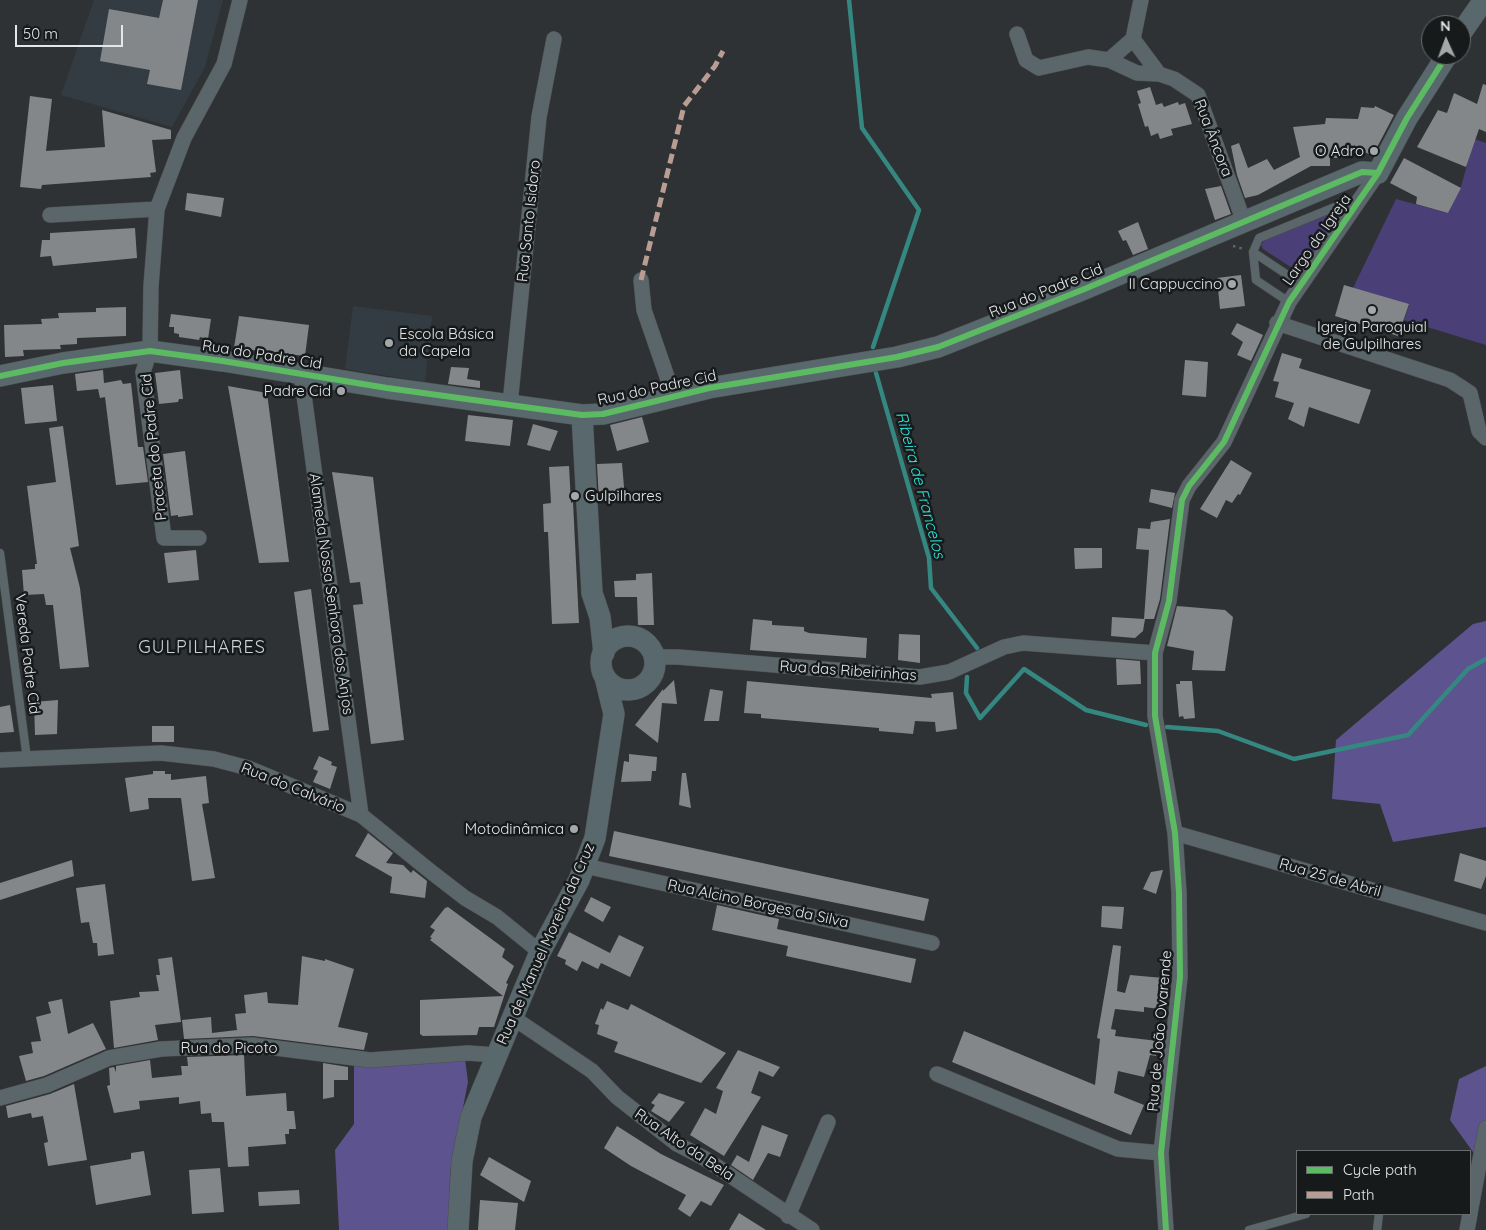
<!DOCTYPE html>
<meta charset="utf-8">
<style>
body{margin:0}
#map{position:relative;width:1486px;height:1230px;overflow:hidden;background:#2f3234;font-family:Quicksand,sans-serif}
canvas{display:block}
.legend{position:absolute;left:1296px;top:1150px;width:175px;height:65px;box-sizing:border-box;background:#171a1b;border:1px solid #696c6e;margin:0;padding:6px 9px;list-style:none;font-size:15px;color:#e4e7ea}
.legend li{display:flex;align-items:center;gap:10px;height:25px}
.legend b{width:25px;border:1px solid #696c6e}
.north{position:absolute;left:1421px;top:15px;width:50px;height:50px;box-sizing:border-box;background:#171a1b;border:1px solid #696c6e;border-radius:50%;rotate:358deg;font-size:14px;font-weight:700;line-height:20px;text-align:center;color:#e4e7ea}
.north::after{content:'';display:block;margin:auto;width:18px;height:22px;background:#a5a8aa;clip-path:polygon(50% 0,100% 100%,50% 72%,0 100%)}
.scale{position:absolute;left:15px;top:25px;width:108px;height:22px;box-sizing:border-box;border:2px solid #e4e7ea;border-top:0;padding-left:6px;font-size:15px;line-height:18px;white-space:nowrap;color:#e4e7ea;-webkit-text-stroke:4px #171a1b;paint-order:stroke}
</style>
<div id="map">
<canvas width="1486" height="1230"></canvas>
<ul class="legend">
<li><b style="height:6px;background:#5cba63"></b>Cycle path</li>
<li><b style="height:6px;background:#b99d93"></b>Path</li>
</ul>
<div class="north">N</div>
<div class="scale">50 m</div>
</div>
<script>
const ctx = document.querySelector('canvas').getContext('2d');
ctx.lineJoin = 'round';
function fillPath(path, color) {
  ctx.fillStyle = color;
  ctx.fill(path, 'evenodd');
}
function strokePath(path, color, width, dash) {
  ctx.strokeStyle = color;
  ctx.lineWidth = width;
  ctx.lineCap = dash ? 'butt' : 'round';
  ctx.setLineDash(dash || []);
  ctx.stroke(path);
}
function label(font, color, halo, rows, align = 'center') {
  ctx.font = font + ' Quicksand,sans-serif';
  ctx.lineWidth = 5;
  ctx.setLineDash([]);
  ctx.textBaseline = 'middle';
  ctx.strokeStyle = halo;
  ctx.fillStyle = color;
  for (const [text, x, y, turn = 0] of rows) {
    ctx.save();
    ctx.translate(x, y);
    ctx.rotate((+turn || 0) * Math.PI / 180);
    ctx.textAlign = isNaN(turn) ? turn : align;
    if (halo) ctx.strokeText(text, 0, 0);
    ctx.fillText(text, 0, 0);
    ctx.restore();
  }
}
const built = new Path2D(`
 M94,0H223L205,67L172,127L61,95Z
 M353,306L432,316L425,382L345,369Z`);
const green = new Path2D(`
 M1474,139L1486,143V345L1404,320L1409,305L1353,288L1396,199L1448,213L1461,187Z
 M1341,209L1340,215L1300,273L1263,249L1261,245L1264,240Z`);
const forest = new Path2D(`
 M1486,621V827L1393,842L1380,804L1332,799L1336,740L1473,624Z
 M465,1059L468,1082L450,1174L449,1230H339L335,1150L354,1124V1062Z
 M1486,1066V1165L1473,1152L1450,1120L1459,1079Z`);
const stream = new Path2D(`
 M849,0L862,128L919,210L873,347
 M876,373L929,558L931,588L977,648
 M967,677L966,693L980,718L1024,669L1086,710L1146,725
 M1167,727L1218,731L1294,759L1408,735L1468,669L1486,659`);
const building = new Path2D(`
 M163,0H198L181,90L147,84L150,70L100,61L109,9L159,18Z
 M1483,84L1486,85V132L1479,129L1466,167L1417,147L1438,110L1447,113L1454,93L1477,104Z
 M1150,87L1156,105L1162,103L1164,107L1178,102L1179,105L1185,103L1192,124L1171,129L1173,135L1160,139L1158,133L1151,136L1148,126L1145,127L1138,104L1141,103L1137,91Z
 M30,96L52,99L46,151L105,147L102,110L171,130V139L152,140L156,172L150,173L151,177L42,185L41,189L20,187Z
 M1375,106L1394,115L1373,155L1346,147L1344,158H1330V166H1311L1258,195L1245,198L1237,175L1231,146L1239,143L1248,168L1267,159L1274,170L1300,157L1293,127L1325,124L1326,118L1358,119L1361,107L1374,108Z
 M1404,158L1461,188L1448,213L1416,204L1417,197L1390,183Z
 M1221,186L1231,214L1215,220L1205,189Z
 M187,193L224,198L221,217L185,210Z
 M1138,222L1148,249L1133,255L1126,240L1123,241L1118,231Z
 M135,228L137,258L53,266L51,256L40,257L42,240H50V233Z
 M1241,275L1245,306L1220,309L1217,278Z
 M1344,285L1409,304L1398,336L1335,316Z
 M126,307V336L77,338V344L60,345L61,349L23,350L24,356L5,357L4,325L42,324L41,319L59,318L58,313L96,312V308Z
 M171,314L211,319L208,339L200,337L199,340L179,337V334L174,333V327H169Z
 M239,316L309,325L305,356L234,348Z
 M1237,323L1263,335L1251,361L1237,355L1243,342L1231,334Z
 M1282,353L1302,359L1299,368L1371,390L1359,424L1309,407L1304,427L1288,419L1294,403L1275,397L1279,382L1273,381Z
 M1185,360L1208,362L1206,397L1182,395Z
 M451,367L469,368L467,379L480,381V388L448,384Z
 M103,370L104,383L121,380L123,384L131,383L138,447H143L148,482L116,485L105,397L100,398L98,389L77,391L75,374Z
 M180,370L183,399H179L178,402L159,404L155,373Z
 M53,385L57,421L25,424L21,388Z
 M228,386L267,393L289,562L259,563Z
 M468,415L513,420L510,446L465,441Z
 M642,417L649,442L617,451L610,425Z
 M533,424L558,431L550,451L527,445Z
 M63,426L79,546L70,548L80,588L89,667L60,669L53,605H46L44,594L24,595L22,570L35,569V564H37L27,486L56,482L49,428Z
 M185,451L193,515L178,517V515L171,516L163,454Z
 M1231,460L1252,473L1240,495L1238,494L1232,503L1226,500L1217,518L1200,509Z
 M622,463L625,499L599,501L597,464Z
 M569,466L571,503L573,502L579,623L552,624L548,532H544L543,504L551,503L549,467Z
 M332,472L373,477L404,740L371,744L353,605L363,604L360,582L350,583Z
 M1151,489L1175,493L1172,508L1149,502Z
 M1170,519L1160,599L1154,619H1145L1143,631L1135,638L1111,636L1112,617L1144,619L1149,550L1136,549L1138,528L1150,529L1151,522Z
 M1074,548H1102V568L1075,569Z
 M196,550L199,580L168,583L164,553Z
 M652,573L654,625H638L637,597H615L614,581L636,580V574Z
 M311,589L329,730L313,732L294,592Z
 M1177,606L1225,610L1233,617L1225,671L1192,670L1194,651L1167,646Z
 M753,619L772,621V625L804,627V631L809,633L867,638L866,658L750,650Z
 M899,634L920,635V663L898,660Z
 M1116,659L1140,661L1141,684L1117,685Z
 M674,680L677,704L662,703L658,743L635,725L663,689V691Z
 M747,681L932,698L931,694L953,692L957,729L936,732L935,722L915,721L913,734L879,731V728L761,718V714L744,713Z
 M1180,681H1192L1195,718L1184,719L1183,716L1179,717L1176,684H1180Z
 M710,689L723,691L719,721H704Z
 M58,700L57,734L35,735L34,702Z
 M10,705L14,732L0,733V707Z
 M152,726H174V742H152Z
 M629,754L657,757L656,771H652L651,781L621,782L624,761L629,762Z
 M319,756L332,762L331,765L337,767L330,789L313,782L318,771L313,769Z
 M153,771H165V774H171V780L206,776L209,803L202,804L215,878L192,881L181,798H148L149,809L130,812L125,778L153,774Z
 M682,773H686L691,808L679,805Z
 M614,831L929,899L924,921L609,856Z
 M368,833L393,853L386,863L403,865L411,873L413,870L427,881L425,898L390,893L392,877L355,856Z
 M1460,853L1486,861V876L1481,889L1454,881Z
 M72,860L74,876L0,900V883Z
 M1163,870L1156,894L1143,889L1151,872Z
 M105,884L114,954L98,956L97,943H93L89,922L81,923L76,888Z
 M591,897L611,907L603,922L584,911Z
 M717,905L779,919L777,929L916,959L911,983L786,956L788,946L712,930Z
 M1102,906L1124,907L1122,929L1101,927Z
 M448,907L505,949L502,957L514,966L506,983L508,984L494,1027H479L477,1035L423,1036L420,1034V1000L503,996L430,940L432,938L430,937L435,930L430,927L445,908Z
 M569,932L610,953L619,935L644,947L630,977L601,963L598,969L582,961L577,971L565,964L566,960L557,956Z
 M1113,945L1121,946L1117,991L1125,993L1130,975L1163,978L1159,1009L1144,1007V1012L1115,1009L1111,1029L1116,1030L1115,1036L1158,1041L1156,1056L1150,1055L1144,1077L1118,1071L1114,1093L1144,1105L1131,1135L952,1062L964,1031L1095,1085L1100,1039L1097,1038Z
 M302,956L325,961V959L354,969L338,1027L368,1033L364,1050L253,1036L184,1039L182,1020L211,1017L212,1033L237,1030L235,1014L246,1013L244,995L267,992L268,1003L298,1005Z
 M172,957L181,1022L155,1025L158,1040L114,1048L110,1001L140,997L139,992L159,991L156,975H160L158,959Z
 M62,999L68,1034L93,1023L106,1049L44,1076L26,1081L19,1056L33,1053L31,1042L41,1041L36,1017L51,1013L48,1002Z
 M607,1001L628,1010L631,1004L726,1053L701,1083L614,1052L618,1042L597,1034L599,1025L595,1024L601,1008L603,1010Z
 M738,1050L780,1067L773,1077L759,1071L751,1093L761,1097L724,1156L690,1135L705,1108L716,1114L723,1091L716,1088Z
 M244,1055L246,1096L286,1093L287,1111H294L296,1129H289V1134H285L286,1144L248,1147L249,1166L228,1167L224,1122H212L211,1113L201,1114L200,1101L179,1104V1097L139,1101L140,1109L114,1113L107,1086L110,1085L109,1068L114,1067L116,1072V1066L150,1060L152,1078L182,1075L181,1066H188L187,1057Z
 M323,1063L348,1067V1080H334V1097L323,1099Z
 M74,1084L87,1160L48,1166L44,1143L48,1142L43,1116L32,1118L31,1113L8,1118L6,1106L50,1094Z
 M659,1093L685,1102L669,1122L651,1111L655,1105L651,1103Z
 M762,1125L788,1135L780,1157L768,1153L753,1180L731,1165L737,1155L749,1162Z
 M617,1126L661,1154L724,1185L711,1206L701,1201L690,1217L678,1209L686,1195L631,1166L604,1148Z
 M144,1151L151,1195L96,1205L90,1166L131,1159V1153Z
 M489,1157L531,1181L524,1202L480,1175Z
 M220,1168L224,1212L192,1214L189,1170Z
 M299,1190L300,1204L259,1206L258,1192Z
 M480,1200L518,1203L515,1230H478Z
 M739,1213L766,1230H729Z`);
const path = new Path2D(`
 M1233,246L1244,249`);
const lane = new Path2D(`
 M1253,252L1301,284
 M1289,302L1256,280L1253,252L1259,238L1340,205L1356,206
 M0,553L27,759
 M1249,1230L1306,1214
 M1377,1230L1379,1214`);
const street = new Path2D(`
 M1141,0L1133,39L1159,74
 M1017,34L1026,60L1039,68L1088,57L1109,60L1137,73L1159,74L1174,79L1198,95L1244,222
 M1109,60L1133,39
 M50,215L157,209
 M641,280L644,310L674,397
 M1277,323L1450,380L1470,393L1479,431L1486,438
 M301,373L361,815
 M510,404L539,117L554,39
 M199,538H164L143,372L150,351L151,286L157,209L184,138L224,64L240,0
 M655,657H678L920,677L949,672L1004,647L1023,643L1155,653
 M0,760L161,753L214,759L248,768L361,815L430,871L465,898L497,917L540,952
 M1175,833L1486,923
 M585,866L932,943
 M512,1017L592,1071L617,1097L677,1144L704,1158L812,1230
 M937,1074L1118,1149L1161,1153
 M0,1098L47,1085L109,1058L161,1049L252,1045L370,1060L468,1053L496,1055
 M1470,1213L1486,1128
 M788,1216L828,1122
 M1166,1230L1161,1153L1180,977L1179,893L1175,833L1155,716V653L1169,601L1182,500L1189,486L1224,442L1289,302L1378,173
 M1467,1230L1470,1214`);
const secondary = new Path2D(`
 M1461,33L1484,0
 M0,376L63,363L150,351L223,361L387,388L582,415L603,414L709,388L897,357L938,347L1082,290L1362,172L1378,173L1407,118L1447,55
 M582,415L592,593L600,617L604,653
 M601 663a27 27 0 1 1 54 0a27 27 0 1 1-54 0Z
 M458,1230L462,1161L471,1117L540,952L579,880L595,838L614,714L605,677`);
const quiet = new Path2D(`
 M641,280L684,106L715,66L723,51`);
const cycleway = new Path2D(`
 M0,376L63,363L150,351L223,361L387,388L582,415L603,414L709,388L897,357L938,347L1082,290L1362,172L1378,173
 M1166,1230L1161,1153L1180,977L1179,893L1175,833L1155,716V653L1169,601L1182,500L1189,486L1224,442L1289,302L1378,173L1407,118L1447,55`);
const markers = [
 [1374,151,5,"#a5a8aa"],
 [1232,284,5,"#a5a8aa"],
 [1372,310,5,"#a5a8aa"],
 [389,343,5,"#a5a8aa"],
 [341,391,5,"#a5a8aa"],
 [575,496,5,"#a5a8aa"],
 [574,829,5,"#a5a8aa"]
];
const streetNames = [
 ["Rua Âncora",1213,138,69],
 ["Rua Santo Isidoro",529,221,-84],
 ["Largo da Igreja",1317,240,-55],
 ["Rua do Padre Cid",1046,291,-22],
 ["Rua do Padre Cid",262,355,9],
 ["Rua do Padre Cid",657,388,-12],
 ["Praceta do Padre Cid",154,447,-96],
 ["Alameda Nossa Senhora dos Anjos",331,594,82],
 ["Vereda Padre Cid",27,654,83],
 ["Rua das Ribeirinhas",848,671,4],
 ["Rua do Calvário",293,788,22],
 ["Rua 25 de Abril",1330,878,16],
 ["Rua Alcino Borges da Silva",758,904,12],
 ["Rua de Manuel Moreira da Cruz",546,944,-66],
 ["Rua de João Ovarende",1160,1031,-85],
 ["Rua do Picoto",229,1048],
 ["Rua Alto da Bela",684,1145,34]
];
const poiNames = [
 ["O Adro",1364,151],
 ["Il Cappuccino",1222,284],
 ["Igreja Paroquial",1372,327,"center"],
 ["de Gulpilhares",1372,344,"center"],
 ["Escola Básica",399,334,"left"],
 ["da Capela",399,351,"left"],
 ["Padre Cid",331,391],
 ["Gulpilhares",585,496,"left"],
 ["Motodinâmica",564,829]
];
const waterNames = [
 ["Ribeira de Francelos",920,485,75]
];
const quarterNames = [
 ["GULPILHARES",202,648]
];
fillPath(built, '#343c43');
fillPath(green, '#4a3f77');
fillPath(forest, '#5d538e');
strokePath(stream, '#358781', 4.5);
fillPath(building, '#848789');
strokePath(lane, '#4d4f50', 9);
strokePath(street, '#4d4f50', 16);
strokePath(secondary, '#4d4f50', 22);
strokePath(path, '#5f6769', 2.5, [2.5, 4]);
strokePath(lane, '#5a6669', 8);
strokePath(street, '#5a6669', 15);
strokePath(secondary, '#59686d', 21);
strokePath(quiet, '#b99d93', 5, [10, 5]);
strokePath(cycleway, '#5cba63', 6);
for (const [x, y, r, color] of markers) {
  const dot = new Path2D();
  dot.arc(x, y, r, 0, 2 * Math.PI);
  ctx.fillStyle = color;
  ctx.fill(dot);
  strokePath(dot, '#171a1b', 2);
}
label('15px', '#e4e7ea', '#171a1b', streetNames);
label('15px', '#e4e7ea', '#171a1b', poiNames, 'right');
label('italic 16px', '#2fe3d8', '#171a1b', waterNames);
ctx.letterSpacing = '1px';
label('18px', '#ccd3d8', '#171a1b', quarterNames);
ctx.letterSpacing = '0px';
</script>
